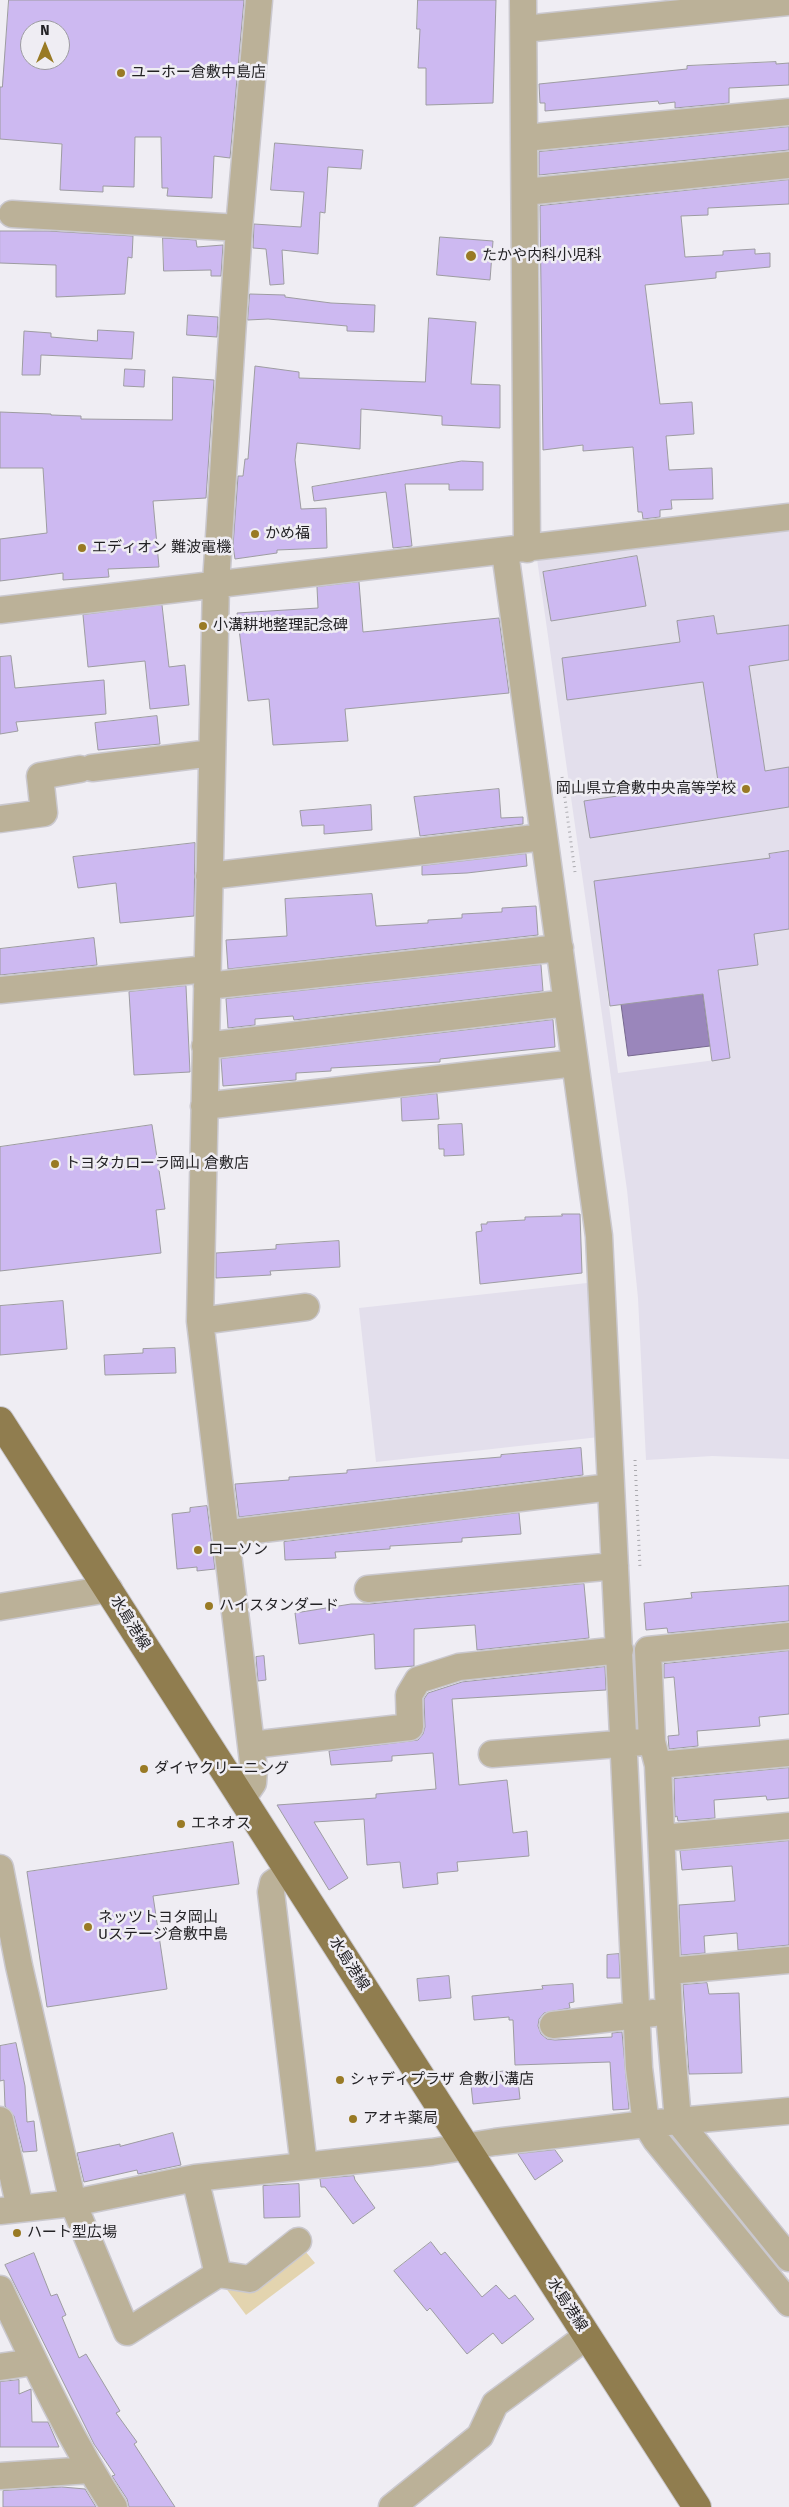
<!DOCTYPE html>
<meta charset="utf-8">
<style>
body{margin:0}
#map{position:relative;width:789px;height:2507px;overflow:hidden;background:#efedf3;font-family:"Fira Sans",sans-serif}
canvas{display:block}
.north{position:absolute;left:20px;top:20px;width:50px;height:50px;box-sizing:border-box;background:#efedf3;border:1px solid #9d9ca1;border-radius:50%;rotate:0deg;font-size:14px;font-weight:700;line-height:20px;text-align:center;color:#232225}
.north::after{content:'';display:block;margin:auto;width:18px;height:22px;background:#997a24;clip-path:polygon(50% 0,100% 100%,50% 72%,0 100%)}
</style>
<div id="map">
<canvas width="789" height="2507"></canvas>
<div class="north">N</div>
</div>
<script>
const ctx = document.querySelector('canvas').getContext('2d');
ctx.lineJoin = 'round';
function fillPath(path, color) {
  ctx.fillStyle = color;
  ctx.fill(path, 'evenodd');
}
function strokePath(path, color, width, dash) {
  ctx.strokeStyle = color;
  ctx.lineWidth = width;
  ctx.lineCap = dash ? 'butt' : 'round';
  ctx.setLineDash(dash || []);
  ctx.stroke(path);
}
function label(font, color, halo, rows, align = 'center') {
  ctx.font = font + ' "Fira Sans","Noto Sans JP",sans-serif';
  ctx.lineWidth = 5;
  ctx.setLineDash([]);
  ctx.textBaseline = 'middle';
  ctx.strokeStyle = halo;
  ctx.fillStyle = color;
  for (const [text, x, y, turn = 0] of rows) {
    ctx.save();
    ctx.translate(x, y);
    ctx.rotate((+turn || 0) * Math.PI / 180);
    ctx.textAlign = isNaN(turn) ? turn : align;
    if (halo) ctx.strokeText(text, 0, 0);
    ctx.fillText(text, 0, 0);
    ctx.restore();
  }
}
const built = new Path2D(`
 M789,529V625L717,634L714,616L678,621L680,642L562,659L568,700L691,683L690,674L789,660V767L765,771L753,689L706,696L718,781L584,801L590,838L789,807V851L769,854L779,930L789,929V1459L712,1456L646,1460L638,1298L627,1190L537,559ZM637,556L645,606L551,621L544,572ZM744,862L758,965L607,984L594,881ZM719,976L730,1058L618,1073L607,991Z
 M596,1282L599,1437L376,1462L359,1308Z`);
const green = new Path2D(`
 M301,2246L315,2263L246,2315L222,2283Z`);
const water = new Path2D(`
 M703,994L710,1046L628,1056L621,1004Z`);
const building = new Path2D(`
 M9,0H244L230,158L214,156L212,198L167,196L168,188H162L161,137H135L134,187L103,186V192L60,190L62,144L0,139V87H2ZM30,30H60V60H30Z
 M418,0H496L493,103L426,105V68H418L420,29H417Z
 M776,62V64L789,63V85L729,88V103L675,108V102L659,104L658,101L545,111V103H540L539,84L687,69V66Z
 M789,127V150L539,175V152Z
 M275,143L363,150L361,169L328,167L325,213L320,212L318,254L282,250L284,284L270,285L266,249L253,248L254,224L301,227L304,192L271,190Z
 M789,180V204L708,208V215L681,216L685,257L723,255V251L755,249V254L770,253V267L716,272V278L645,285L660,404L692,402L694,434L666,436L669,470L712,468L713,499L671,500L672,509L660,510V517L643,519L642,512H638L633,447L583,451V445L543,450L540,206Z
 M0,231H48L133,236L132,258L128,257L125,294L56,297V265L0,263Z
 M440,237L493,241L490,280L437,275Z
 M163,238L196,240L197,247L223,245L221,276H211V270L164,271Z
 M250,294L285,295V297L331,303L375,305L374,332L347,331V326L268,319L248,320Z
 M188,315L218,317L217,337L187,335Z
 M429,318L476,322L471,384L500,385V428L442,425V416L361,409L360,449L297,443L295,460L301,509L326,508L327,548L277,550V553L235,559L233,546L238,476H243L245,459H248L255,366L299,372V378L425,382Z
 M98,330L134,332L132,359L41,355L40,375H22L24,331L51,333V337L97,341Z
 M125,369L145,370L144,387L124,386Z
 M173,377L214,380L206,498L153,501L159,567L108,569L109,577L63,580V573L0,581V539L47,533L43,468H0V412L51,414V415L81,416V419L172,420Z
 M462,461L483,462V490H449V484H405L412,546L393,548L386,492L314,501L312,487Z
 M637,556L646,606L551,621L543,572Z
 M359,582L363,632L499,618L509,693L345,709L348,741L273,745L269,699L248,701L237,613L318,608L317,587Z
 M162,605L169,667L185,665L189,705L150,709L145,661L88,667L83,615Z
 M714,616L717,634L789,625V660L749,666L765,771L789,767V807L590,838L584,801L718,781L703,682L567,700L562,658L680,642L677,621Z
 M11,656L15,688L104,680L106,714L16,722L18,731L0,734V657Z
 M157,716L160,744L98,750L95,723Z
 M499,789L501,818L523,817V824L420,836L414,797Z
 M371,805L372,830L324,834V825L302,826L300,811Z
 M195,843L194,916L120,923L116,883L78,888L73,857Z
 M789,851V929L754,934L758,965L718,970L730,1058L712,1061L703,994L610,1006L594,881L770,858L769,854Z
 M526,854L527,866L467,873L422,875V866Z
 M372,894L376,926L428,923V920L462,918V914L502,912V908L536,906L538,935L228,969L226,940L287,936L285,899Z
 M94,938L97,965L0,975V949Z
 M541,965L543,991L294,1020L293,1016L255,1019V1025L228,1028L226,999Z
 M186,986L190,1072L134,1075L129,992Z
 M553,1020L555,1047L440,1059V1062L331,1068V1071L296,1073V1080L223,1086L221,1059Z
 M437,1094L439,1119L402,1121L401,1098Z
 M462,1124L464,1155L444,1156V1149H439L438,1125Z
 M152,1125L165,1209L156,1210L161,1253L0,1271V1147Z
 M562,1214H580L582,1273L480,1284L476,1232L482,1231L481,1224H487V1222L525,1220V1217L562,1216Z
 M339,1241L340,1267L270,1271L271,1275L216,1278V1253L276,1249V1245Z
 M63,1301L67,1349L0,1355V1306Z
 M175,1348L176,1373L105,1375L104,1355L143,1353V1349Z
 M581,1448L583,1475L239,1517L235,1484L289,1480V1477L347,1473V1470L501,1457V1455Z
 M207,1506L215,1569L197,1571V1567L177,1569L172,1514L190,1512V1508Z
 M519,1513L521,1534L462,1538V1542L390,1546V1549L335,1552L336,1558L285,1560L284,1542Z
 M584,1584L589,1638L477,1650L475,1625L414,1629V1666L375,1669L374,1634L299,1644L295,1613L351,1604H369Z
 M789,1586V1621L668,1633L667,1628L646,1630L644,1603L692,1598L691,1593Z
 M789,1651V1714L759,1717L760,1726L697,1731L698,1746L669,1749L668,1736L679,1735L674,1677L664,1678V1664Z
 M264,1656L266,1680L258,1681L256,1657Z
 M605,1667L606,1690L452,1699L459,1785L507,1780L513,1833L527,1831L529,1856L457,1862L458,1871L437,1873L438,1884L403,1888L400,1862L367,1865L364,1819L314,1822L348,1878L329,1890L277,1805L376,1798V1794L436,1789L433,1753L392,1756V1761L331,1765L329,1751L418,1740L423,1734L425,1727L424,1699L428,1693L462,1682Z
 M789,1768V1798L767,1800L766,1796L714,1800L715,1818L678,1821L677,1816L675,1817L674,1779Z
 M789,1841V1945L738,1950L737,1933L704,1936L705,1953L681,1955L679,1905L735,1901L732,1866L682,1870L680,1851Z
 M233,1842L239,1884L153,1896L167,1989L47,2007L27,1872Z
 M619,1954L620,1978H607V1955Z
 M449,1976L451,1998L419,2001L417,1979Z
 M707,1983L709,1994L739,1993L742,2073L689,2074L683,1985Z
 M573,1984L574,2002L569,2003L570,2008L544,2013L539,2019L538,2026L541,2034L547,2039L555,2040L612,2037V2033L622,2032L629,2109L613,2110L610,2062L515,2065L513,2020H509V2017L474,2020L472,1996L543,1989L542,1986Z
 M16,2043L25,2086L27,2122L34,2121L37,2151L23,2152L14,2116L5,2106L4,2080L0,2081V2046Z
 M517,2070L520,2099L473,2104L470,2075Z
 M173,2133L181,2165L138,2174L137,2170L84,2182L77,2153L120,2144V2146Z
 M555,2150L563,2161L535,2180L518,2154Z
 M354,2176L355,2180L375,2208L353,2224L325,2187H321L320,2179Z
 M299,2184L300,2217L264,2218L263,2186Z
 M431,2242L441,2255L445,2252L482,2297L496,2285L509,2299L515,2295L534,2319L502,2344L493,2333L467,2354L430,2308L427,2311L394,2271Z
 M34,2253L51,2296L57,2294L66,2315L62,2317L79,2358L86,2354L120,2411L116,2413L137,2442L134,2444L175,2507H129L127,2499L112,2476L115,2475L94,2444L5,2265Z
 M19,2380V2394L31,2389L32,2422H48L59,2447H0V2382Z
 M62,2487L85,2489L96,2507H3V2491Z`);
const path = new Path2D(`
 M562,777L575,872
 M635,1460L640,1568`);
const minor = new Path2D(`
 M523,0L527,549
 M524,29L789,2
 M525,138L789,112
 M525,192L789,165
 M12,214L239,228
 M505,552L599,1236L639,2068L646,2124L656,2140L789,2303
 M0,610C263,577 526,549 789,517
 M92,768L212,753
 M0,819L44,813L40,776L80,769
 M209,876L544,837
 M207,986L560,948
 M0,990L207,969
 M205,1046L567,1003
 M204,1106L575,1063
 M200,1321L306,1307
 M238,1532L611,1487
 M368,1589L615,1566
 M0,1607L109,1589
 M789,1636L648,1650L652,1742L658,1765L669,2013L678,2121L789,2258
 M251,1745L410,1727L409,1695L418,1680L459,1667L620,1650
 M492,1754L643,1742
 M658,1765L789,1753
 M242,1799L253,1783L254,1770L200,1321L216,583L239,228L259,0
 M662,1838L789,1826
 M0,1868L19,1966L73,2203L127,2332L218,2274L250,2279L298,2241
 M289,1872L273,1883L271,1892L304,2166
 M669,1971L789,1960
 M553,2025L654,2013
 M0,2120L20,2208
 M195,2178L218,2274
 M0,2211L73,2203L195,2178L432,2152L495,2142L646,2124L789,2111
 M0,2289C35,2363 69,2438 114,2507
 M0,2367L34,2362
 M0,2476L90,2470
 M392,2507L480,2436L495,2404L587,2336`);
const major = new Path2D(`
 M0,1421L697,2507`);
const markers = [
 [121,73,5,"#997a24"],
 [471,256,6,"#997a24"],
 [255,534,5,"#997a24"],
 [82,548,5,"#997a24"],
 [203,626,5,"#997a24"],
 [746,789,5,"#997a24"],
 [55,1164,5,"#997a24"],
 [198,1550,5,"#997a24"],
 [209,1606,5,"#997a24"],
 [144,1769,5,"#997a24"],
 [181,1824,5,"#997a24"],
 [88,1927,5,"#997a24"],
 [340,2080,5,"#997a24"],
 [353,2119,5,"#997a24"],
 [17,2233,5,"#997a24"]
];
const poiNames = [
 ["ユーホー倉敷中島店",131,73],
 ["たかや内科小児科",482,256],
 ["かめ福",265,534],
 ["エディオン 難波電機",92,548],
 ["小溝耕地整理記念碑",213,626],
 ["岡山県立倉敷中央高等学校",736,789,"right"],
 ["トヨタカローラ岡山 倉敷店",65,1164],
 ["ローソン",208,1550],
 ["ハイスタンダード",219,1606],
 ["ダイヤクリーニング",154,1769],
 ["エネオス",191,1824],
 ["ネッツトヨタ岡山",98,1918],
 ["Uステージ倉敷中島",98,1935],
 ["シャディプラザ 倉敷小溝店",350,2080],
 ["アオキ薬局",363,2119],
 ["ハート型広場",27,2233]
];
const streetNames = [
 ["水島港線",130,1623,58],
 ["水島港線",349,1964,57],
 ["水島港線",567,2305,57]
];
fillPath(built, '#e3dfec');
fillPath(green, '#e3d4af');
fillPath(water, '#9a86bb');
strokePath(water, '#76688e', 1);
fillPath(building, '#cdb9f1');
strokePath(building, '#9d9ca1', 1);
strokePath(minor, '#cac8ce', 29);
strokePath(major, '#cac8ce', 30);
strokePath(path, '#aaa9ae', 3, [1, 4]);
strokePath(minor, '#bbb198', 26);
strokePath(major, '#907d4f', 28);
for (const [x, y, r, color] of markers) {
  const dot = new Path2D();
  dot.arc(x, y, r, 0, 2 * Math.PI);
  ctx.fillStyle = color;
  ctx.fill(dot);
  strokePath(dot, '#efedf3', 2);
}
label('15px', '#232225', '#efedf3', poiNames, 'left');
label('15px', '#232225', '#efedf3', streetNames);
</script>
